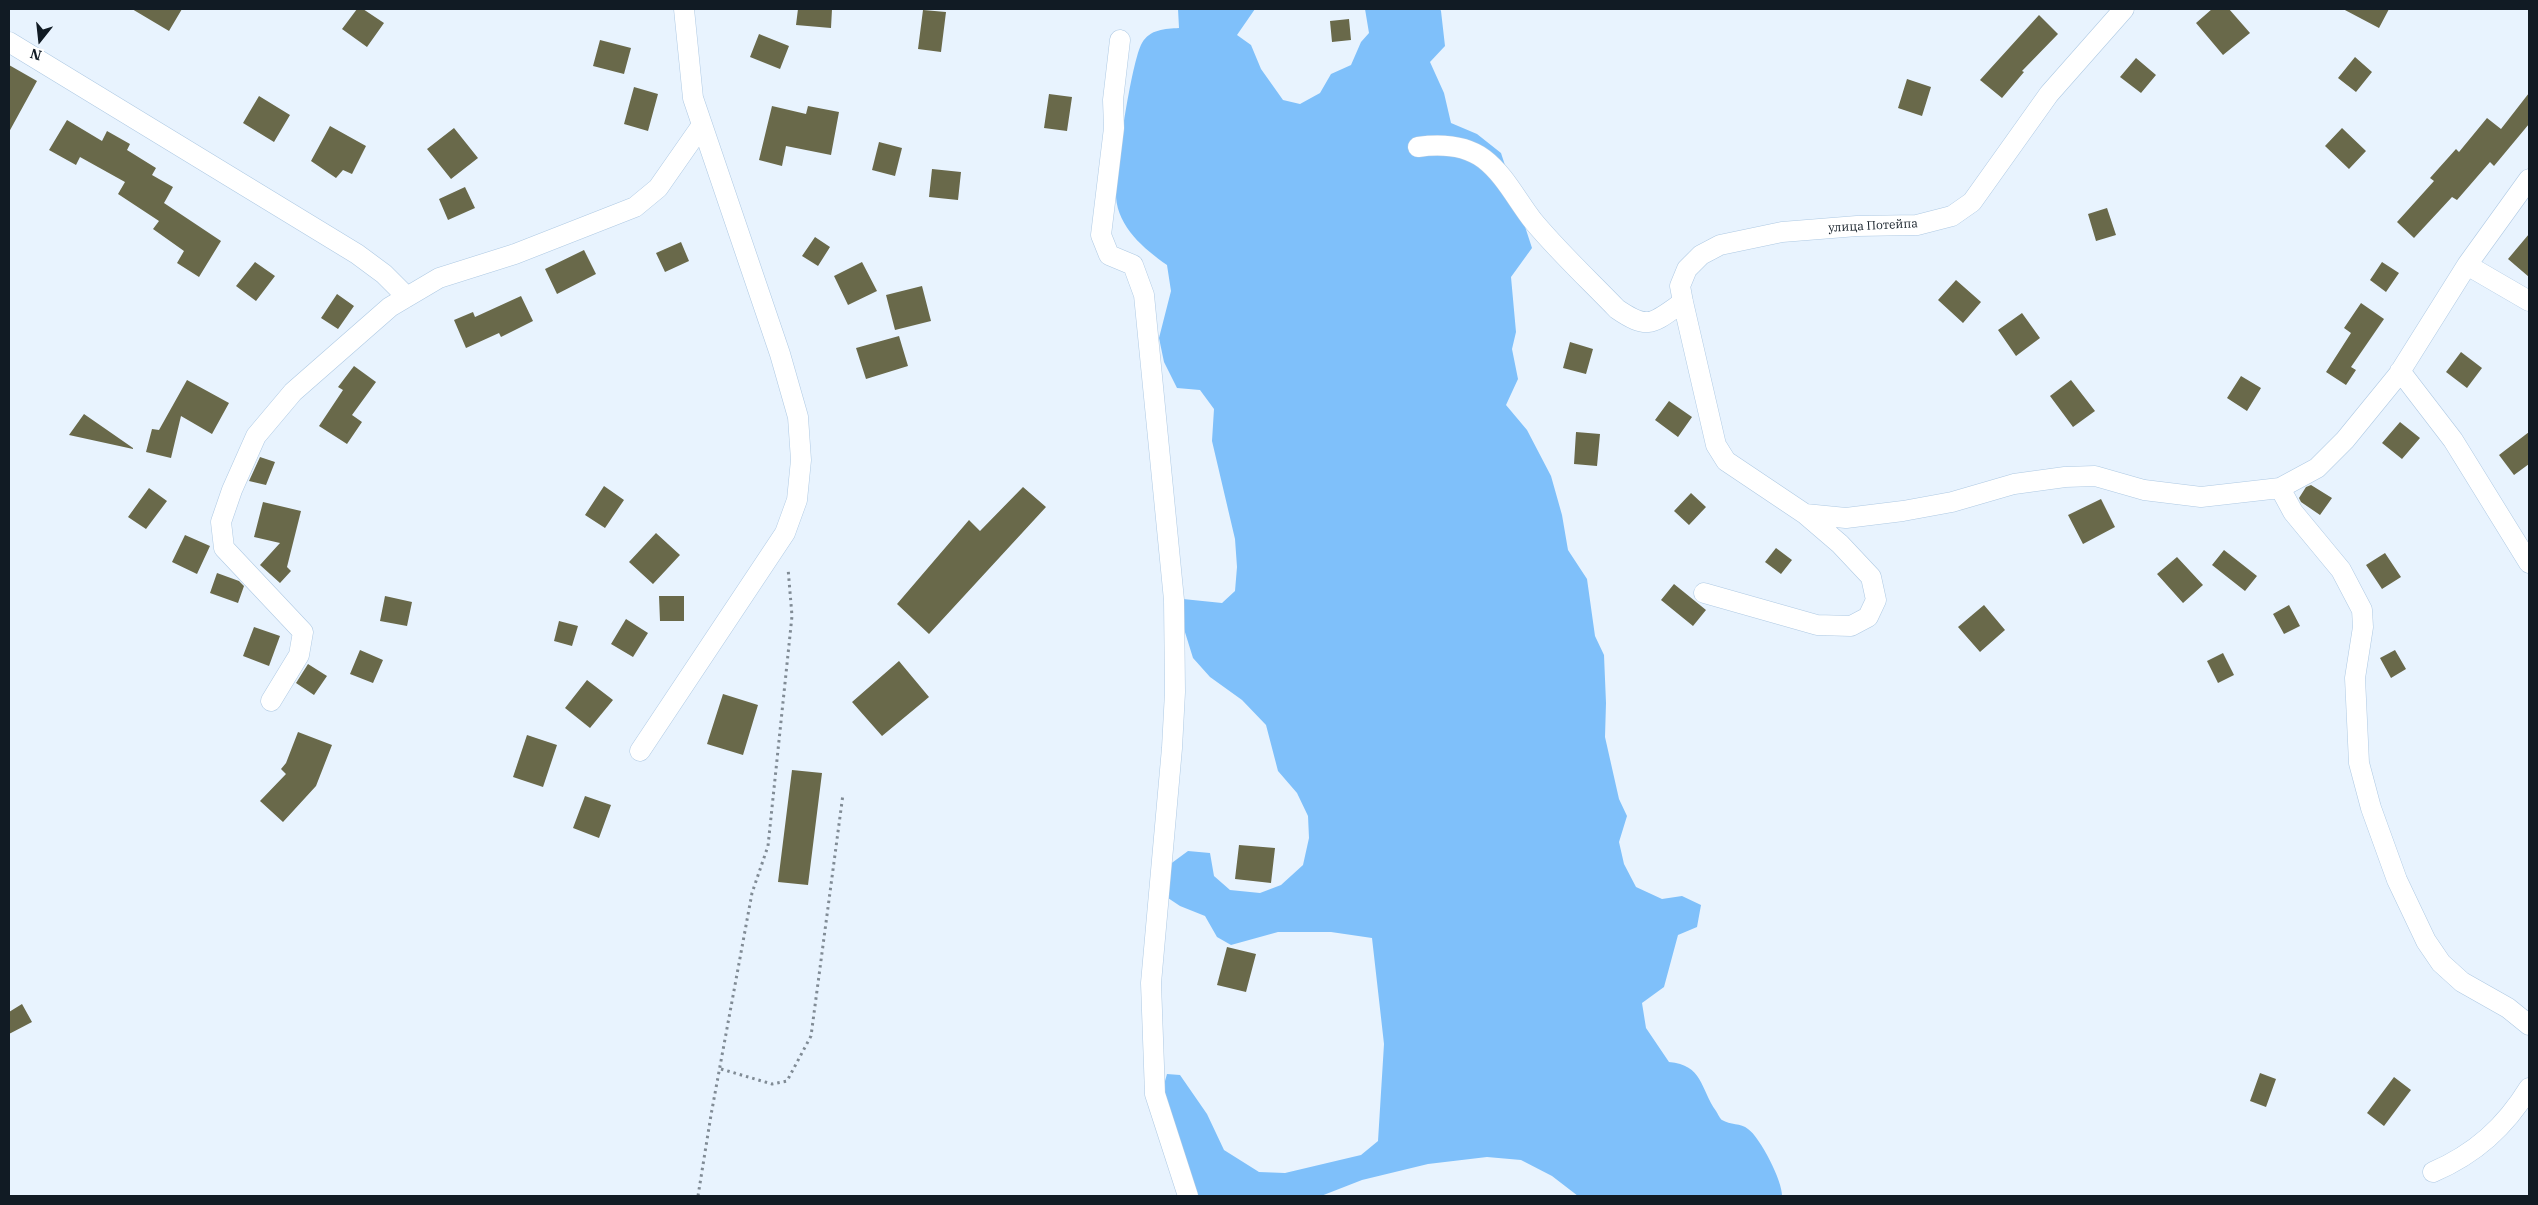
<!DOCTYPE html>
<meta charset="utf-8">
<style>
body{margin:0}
#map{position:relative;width:2538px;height:1205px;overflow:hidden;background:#e8f3fe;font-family:"IBM Plex Serif",serif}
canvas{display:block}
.frame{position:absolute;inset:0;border:10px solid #111b24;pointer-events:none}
.north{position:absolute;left:15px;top:15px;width:50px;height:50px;-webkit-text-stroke:4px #fff;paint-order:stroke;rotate:196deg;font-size:14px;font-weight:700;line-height:20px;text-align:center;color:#111b24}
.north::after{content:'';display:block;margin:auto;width:18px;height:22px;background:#111b24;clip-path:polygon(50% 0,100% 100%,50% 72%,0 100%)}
</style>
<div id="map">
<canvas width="2538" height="1205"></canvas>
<div class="frame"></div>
<div class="north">N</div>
</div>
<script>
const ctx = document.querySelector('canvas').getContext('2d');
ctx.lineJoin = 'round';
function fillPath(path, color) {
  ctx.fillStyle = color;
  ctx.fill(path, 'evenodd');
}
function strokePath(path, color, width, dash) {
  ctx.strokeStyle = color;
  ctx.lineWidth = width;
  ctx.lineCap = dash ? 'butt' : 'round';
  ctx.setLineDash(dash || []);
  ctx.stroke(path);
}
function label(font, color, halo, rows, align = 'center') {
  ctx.font = font + ' "IBM Plex Serif",serif';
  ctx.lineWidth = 4;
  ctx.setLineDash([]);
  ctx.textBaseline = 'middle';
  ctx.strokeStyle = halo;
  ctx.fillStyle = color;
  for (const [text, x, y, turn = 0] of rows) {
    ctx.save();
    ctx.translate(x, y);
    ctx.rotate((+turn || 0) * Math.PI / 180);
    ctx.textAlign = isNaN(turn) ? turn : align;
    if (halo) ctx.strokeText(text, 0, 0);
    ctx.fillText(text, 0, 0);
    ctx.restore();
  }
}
const forest = new Path2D(`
 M1178,9H1255L1237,35L1251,45L1261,69L1283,100L1300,104L1320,93L1331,74L1351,65L1361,42L1369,33L1365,9H1440L1441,11L1445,46L1430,62L1444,93L1451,123L1477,134L1501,153L1532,248L1511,277L1516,332L1512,349L1518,379L1506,405L1527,430L1551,476L1562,515L1568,550L1587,579L1595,636L1604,655L1606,703L1605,737L1619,799L1627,816L1619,842L1624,864L1636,887L1662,899L1682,896L1701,905L1697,927L1678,935L1664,987L1642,1003L1646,1028L1669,1062C1703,1065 1700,1088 1716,1111C1718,1114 1720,1119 1722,1120C1730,1125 1741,1123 1748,1129C1760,1137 1783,1182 1782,1196H1578L1552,1176L1521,1160L1487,1157L1428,1164L1362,1180L1321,1196H1193L1163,1088L1167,1074L1180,1075L1207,1114L1224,1150L1259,1172L1285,1173L1361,1155L1378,1141L1384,1044L1372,938L1331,932H1278L1231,945L1217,937L1205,916L1180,906L1168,898L1169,865L1188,851L1210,853L1214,876L1230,890L1260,893L1281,885L1303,865L1309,838L1308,816L1297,793L1278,771L1266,725L1242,700L1210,677L1193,658L1184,629L1183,599L1222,603L1235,591L1237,567L1235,539L1212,441L1214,409L1200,390L1177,388L1164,362L1159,338L1171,291L1167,265C1144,249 1118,227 1116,197C1114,176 1132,59 1142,43C1150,29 1165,29 1179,28Z`);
const building = new Path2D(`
 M132,9H182L169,31Z
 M357,9H363L384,23L367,47L342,29Z
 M798,9H832L831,28L796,25Z
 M2212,9H2229L2250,33L2223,55L2196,23Z
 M2343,9H2389L2379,28Z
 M923,10L946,12L941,52L918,49Z
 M2039,15L2058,34L2022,71L2024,72L2002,98L1980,80Z
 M1349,19L1351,40L1332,42L1330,21Z
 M759,34L789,46L780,69L750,57Z
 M600,40L631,48L624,74L593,66Z
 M2355,57L2372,72L2356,92L2338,78Z
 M2136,58L2156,75L2141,93L2120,77Z
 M9,65L37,81L9,132Z
 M1907,79L1931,87L1922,116L1898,108Z
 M634,87L658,94L648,131L624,124Z
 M2529,93V124L2494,166L2490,162L2457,200L2452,197L2414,238L2397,222L2434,181L2430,178L2456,149L2459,152L2487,118L2501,129Z
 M1049,94L1072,97L1067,131L1044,128Z
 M259,96L290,115L274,142L243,123Z
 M772,106L806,114L808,106L839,112L831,155L786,146L782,166L759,160Z
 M67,120L102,141L107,131L130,144L127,150L156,168L152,175L173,187L164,203L221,241L199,277L177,263L184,251L153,229L159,221L118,194L125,182L80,157L76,165L49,150Z
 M330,126L366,146L352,174L343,170L336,178L311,161Z
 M454,128L478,158L451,179L427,149Z
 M2342,128L2366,151L2349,169L2325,146Z
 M879,142L902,148L895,176L872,170Z
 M932,169L961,172L958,200L929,197Z
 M465,187L475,208L448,220L439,199Z
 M2107,208L2116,235L2096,241L2088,214Z
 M2529,234V277L2508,259Z
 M815,237L830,247L818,266L802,256Z
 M681,242L689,261L665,272L656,253Z
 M584,250L596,274L557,294L545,269Z
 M255,262L275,276L256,301L236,286Z
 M862,262L877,291L848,305L834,276Z
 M2382,262L2399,273L2386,292L2370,280Z
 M1956,280L1981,302L1963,323L1938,300Z
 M922,286L931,321L895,330L886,295Z
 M337,294L354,306L338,329L321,318Z
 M521,296L533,321L501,337L499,333L466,348L454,320L473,312L475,317Z
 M2361,303L2384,319L2351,367L2356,370L2346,385L2326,372L2351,333L2344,328Z
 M2022,313L2040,338L2016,356L1998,330Z
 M899,336L908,366L866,379L856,348Z
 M1570,342L1593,349L1586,374L1563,368Z
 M2461,352L2482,368L2467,388L2446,372Z
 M354,366L376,382L352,415L362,422L347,444L319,426L343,390L338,387Z
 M2241,376L2261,388L2247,411L2227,398Z
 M187,380L229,403L212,434L181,416L171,458L146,452L152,429L159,430Z
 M2071,380L2095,411L2073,427L2050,396Z
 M1669,401L1692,417L1678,437L1655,420Z
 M84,414L133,448V449L69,435Z
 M2400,422L2420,438L2402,459L2382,443Z
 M1576,432L1600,434L1597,466L1574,464Z
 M2529,432V464L2514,475L2499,455Z
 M260,457L275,462L266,485L249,481Z
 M2311,485L2332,498L2320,515L2301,502L2299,498L2306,487Z
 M604,486L624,500L605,528L585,515Z
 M1023,487L1046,507L929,634L897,604L969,520L980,531Z
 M149,488L167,501L146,529L128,517Z
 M1691,493L1706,507L1689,525L1674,511Z
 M2101,499L2115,527L2083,544L2068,515Z
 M263,502L301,511L287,567L291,571L280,583L260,565L280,543L254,537Z
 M656,533L680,555L653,584L629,562Z
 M185,535L210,546L197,574L172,562Z
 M1776,548L1792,560L1781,574L1765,562Z
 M2224,550L2257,576L2245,591L2212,565Z
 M2385,553L2401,577L2382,589L2366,565Z
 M2177,557L2203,585L2183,603L2157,574Z
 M217,573L239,581L244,586L238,603L210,593Z
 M1674,584L1706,610L1693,626L1661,600Z
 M385,596L412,602L407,626L380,621Z
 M659,596H684V621H660Z
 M1984,605L2005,630L1980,652L1958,627Z
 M2289,605L2300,626L2284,634L2273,614Z
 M626,619L648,633L633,657L611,644Z
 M559,621L578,626L572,646L554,641Z
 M254,627L280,636L269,666L243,656Z
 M360,650L383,660L373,683L350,674Z
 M2395,650L2406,669L2391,678L2380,658Z
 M2223,653L2234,675L2218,683L2207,661Z
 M899,661L929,697L882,736L852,702Z
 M308,664L327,676L314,695L296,683Z
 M587,680L613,700L590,728L565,708Z
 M723,694L758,705L743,755L707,744Z
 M298,732L332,745L316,786L283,822L260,801L286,774L281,769L286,763Z
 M527,735L557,745L543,787L513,777Z
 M792,770L822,773L808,885L778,882Z
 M585,796L611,805L599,838L573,828Z
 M1239,845L1275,848L1271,883L1235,879Z
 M1227,947L1256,954L1246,992L1217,985Z
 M22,1004L32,1022L9,1034V1012Z
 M2260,1073L2276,1079L2266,1107L2250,1101Z
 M2394,1077L2411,1090L2384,1126L2367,1113Z`);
const path = new Path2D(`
 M721,1069L772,1084L787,1081L811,1036L843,794
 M698,1196L711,1115L752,893L768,846L792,616L788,568`);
const minor = new Path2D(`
 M1120,40L1113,100L1114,128L1101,235L1109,255L1133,265L1144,295L1174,600L1175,692L1172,748L1151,983L1155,1094L1188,1196
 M9,42L357,254L384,274L407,297
 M1418,147C1440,144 1465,145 1484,159C1505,175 1518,202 1534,222C1560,253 1589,280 1617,309C1649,331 1653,323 1683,302
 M2467,265L2529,301
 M2400,371L2453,440L2529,563
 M2280,488L2293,512L2341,570L2362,610L2363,627L2355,678L2359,763L2371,808L2397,880L2426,941L2441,963L2462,982L2508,1008L2529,1025
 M1805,514L1846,518L1903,511L1952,502L2014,484L2065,477L2095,476L2144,490L2201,497L2280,488L2317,468L2345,440L2398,375L2467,265L2529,179
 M1704,593L1817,625L1851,626L1868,617L1876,600L1871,577L1840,544L1805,514L1726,461L1716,445L1683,302L1680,286L1687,269L1701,255L1720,245L1782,232L1857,226L1917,225L1952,216L1972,202L2049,94L2124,9
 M271,701L299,655L303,632L224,548L221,522L232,490L256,436L293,392L390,307L439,278L515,254L635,207L658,188L702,125
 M640,751L785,533L797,500L801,460L798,417L780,354L693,98L684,9
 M2433,1172C2475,1154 2505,1127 2529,1088`);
const streetNames = [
 ["улица Потейпа",1873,226,-3]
];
fillPath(forest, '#7fc0fa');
fillPath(building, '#69694a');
strokePath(minor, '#aec9e3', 21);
strokePath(path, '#808b95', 3, [2.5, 4]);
strokePath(minor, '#fff', 20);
label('12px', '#111b24', '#fff', streetNames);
</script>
